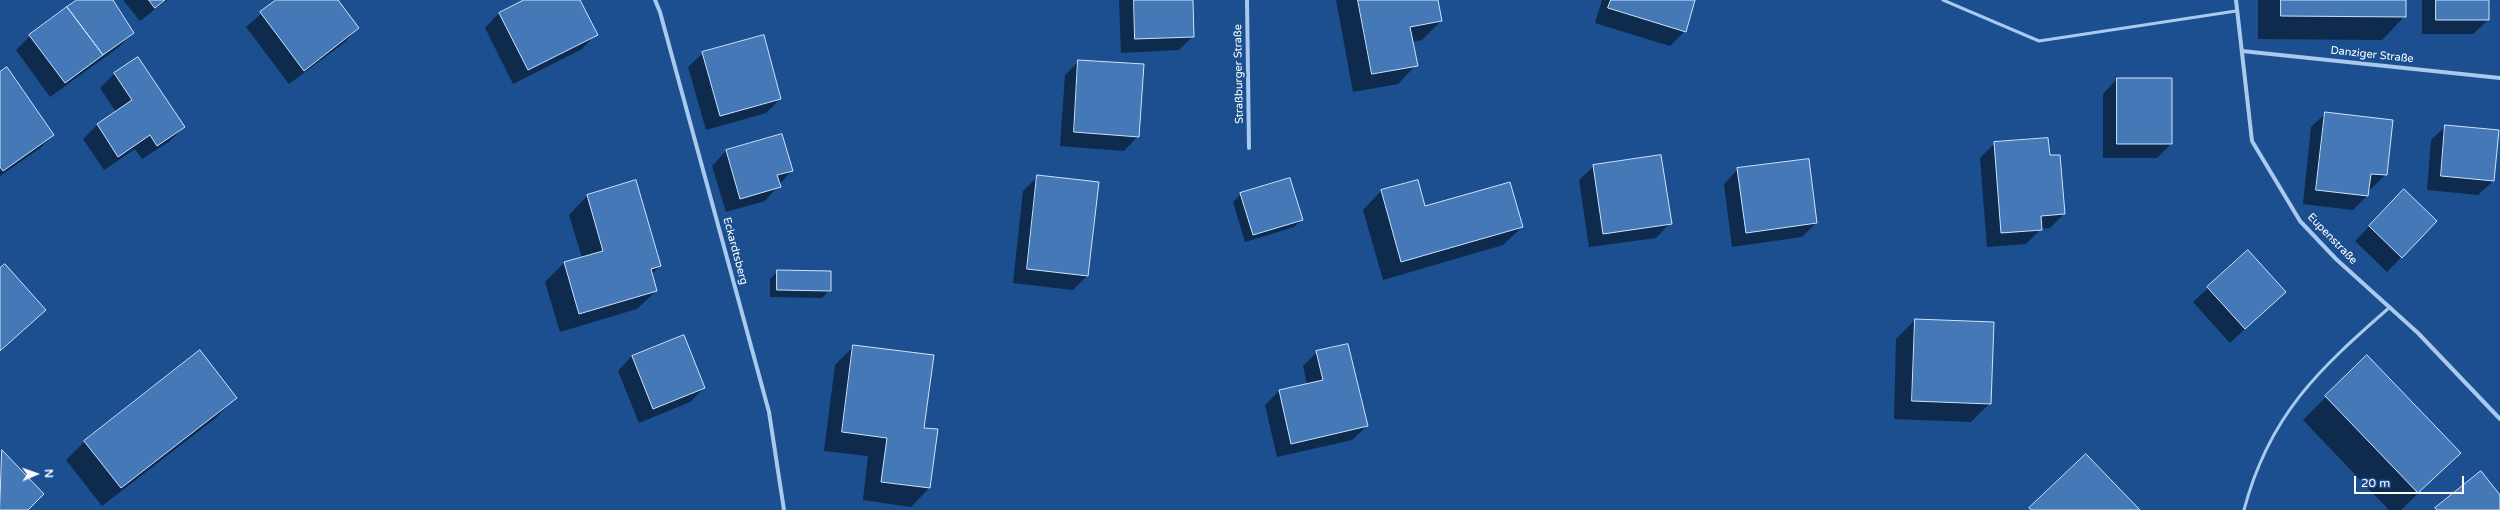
<!DOCTYPE html>
<meta charset="utf-8">
<style>
body{margin:0}
#map{position:relative;width:2500px;height:510px;overflow:hidden;background:#1b4f8f;font-family:"Varela Round",sans-serif}
canvas{display:block}
.north{position:absolute;left:16px;top:454px;width:40px;height:40px;-webkit-text-stroke:3px #1b4f8f;paint-order:stroke;rotate:88deg;font-size:11px;font-weight:700;line-height:16px;text-align:center;color:#fff}
.north::after{content:'';display:block;margin:auto;width:14px;height:18px;background:#fff;clip-path:polygon(50% 0,100% 100%,50% 72%,0 100%)}
.scale{position:absolute;left:2354px;top:476px;width:110px;height:18px;box-sizing:border-box;border:2px solid #fff;border-top:0;padding-left:5px;font-size:12px;line-height:14px;white-space:nowrap;color:#fff;-webkit-text-stroke:3px #1b4f8f;paint-order:stroke}
</style>
<div id="map">
<canvas width="2500" height="510"></canvas>
<div class="north">N</div>
<div class="scale">20 m</div>
</div>
<script>
const ctx = document.querySelector('canvas').getContext('2d');
ctx.lineJoin = 'round';
function fillPath(path, color) {
  ctx.fillStyle = color;
  ctx.fill(path, 'evenodd');
}
function strokePath(path, color, width, dash) {
  ctx.strokeStyle = color;
  ctx.lineWidth = width;
  ctx.lineCap = dash ? 'butt' : 'round';
  ctx.setLineDash(dash || []);
  ctx.stroke(path);
}
function label(font, color, halo, rows, align = 'center') {
  ctx.font = font + ' "Varela Round",sans-serif';
  ctx.lineWidth = 4;
  ctx.setLineDash([]);
  ctx.textBaseline = 'middle';
  ctx.strokeStyle = halo;
  ctx.fillStyle = color;
  for (const [text, x, y, turn = 0] of rows) {
    ctx.save();
    ctx.translate(x, y);
    ctx.rotate((+turn || 0) * Math.PI / 180);
    ctx.textAlign = isNaN(turn) ? turn : align;
    if (halo) ctx.strokeText(text, 0, 0);
    ctx.fillText(text, 0, 0);
    ctx.restore();
  }
}
const shadow = new Path2D(`
 M79,0H112L133,33L119,47L50,97L16,50L30,36Z
 M123,0H167L140,21Z
 M277,0H337L358,28L344,43L289,84L246,27Z
 M526,0H579L596,34L582,49L513,84L485,28L499,13Z
 M1119,0H1192L1193,36L1179,50L1121,53Z
 M1336,0H1437L1441,21L1422,40L1412,42L1416,65L1398,84L1353,92Z
 M1602,0H1694L1685,31L1670,46L1595,23Z
 M2258,0H2405V16L2382,40L2258,39Z
 M2422,0H2488V20L2473,34H2422Z
 M703,53L780,99L766,113L706,130L688,67Z
 M138,59L184,127L170,141L142,159L135,149L104,170L83,139L97,125L116,112L100,88L114,74Z
 M1079,61L1138,136L1124,151L1060,146L1065,75Z
 M0,73L53,135L39,149L0,176Z
 M2117,79H2171V144L2157,158H2103V94Z
 M2326,113L2386,174L2371,189H2368L2367,196L2353,210L2303,204L2311,127Z
 M2446,126L2493,181L2478,195L2427,190L2431,140Z
 M781,135L792,170L765,201L726,212L712,166L726,151Z
 M1995,143L2049,156L2064,214L2050,228L2041,229L2026,244L1987,247L1980,158Z
 M1594,166L1670,223L1656,238L1589,247L1579,180Z
 M1738,169L1816,223L1802,237L1732,247L1724,184Z
 M1037,177L1088,275L1073,290L1013,283L1023,191Z
 M1381,191L1424,207L1522,227L1503,245L1383,280L1363,210Z
 M1241,194L1302,220L1294,227L1245,242L1233,202Z
 M587,196L660,266L652,274L656,291L637,309L560,332L545,282L564,263L582,258L569,215Z
 M2390,205L2436,221L2387,272L2355,241Z
 M2248,252L2284,292L2230,343L2193,302Z
 M0,269L45,310L0,352Z
 M778,271L830,290L822,298L770,297V279Z
 M1915,320L1990,403L1971,422L1894,419L1896,339Z
 M683,336L704,388L690,402L639,423L618,371L632,356Z
 M854,346L923,428L937,430L929,488L911,507L863,500L868,456L824,451L835,365Z
 M200,352L235,398L217,417L102,506L66,460L84,442Z
 M1317,352L1367,426L1352,440L1277,457L1265,405L1279,391L1307,384L1303,366Z
 M2326,397L2436,476L2401,510H2389L2303,420Z
 M2,451L43,494L27,510H0Z`);
const building = new Path2D(`
 M77,0H113L134,33L103,55L67,7Z
 M149,0H165L155,8Z
 M276,0H338L359,28L304,71L260,12Z
 M524,0H580L598,35L528,70L499,13Z
 M1134,0H1193L1194,37L1135,39Z
 M1358,0H1438L1442,21L1410,27L1418,66L1372,74Z
 M1611,0H1695L1686,32L1608,8Z
 M2281,0H2406V17L2281,16Z
 M2436,0H2489V20H2436Z
 M67,7L103,55L65,83L29,35Z
 M764,35L781,99L720,116L702,52Z
 M138,57L185,127L157,146L150,135L118,157L97,124L132,100L114,73Z
 M1078,60L1144,64L1139,137L1074,132Z
 M7,67L54,135L3,171L0,167V72Z
 M2117,78H2172V144H2117Z
 M2325,112L2393,120L2387,175L2371,174L2368,196L2316,190Z
 M2445,125L2499,130L2494,181L2441,176Z
 M782,134L793,171L777,175L781,187L740,199L726,150Z
 M2048,138L2050,155H2060L2065,214L2041,216L2042,230L2001,233L1994,142Z
 M1661,155L1672,224L1603,234L1593,165Z
 M1809,159L1817,223L1746,233L1737,168Z
 M1037,175L1099,182L1088,276L1027,269Z
 M1290,178L1303,220L1253,235L1240,193Z
 M636,180L661,266L651,269L657,291L579,314L564,262L603,251L587,195Z
 M1418,180L1425,206L1510,182L1523,227L1401,262L1381,190Z
 M2404,189L2437,221L2402,258L2369,226Z
 M2248,250L2286,292L2245,329L2207,287Z
 M5,264L46,310L0,351V268Z
 M777,270L831,271V291L777,290Z
 M1915,319L1994,322L1991,404L1912,401Z
 M684,335L705,388L653,409L632,356Z
 M1348,344L1368,426L1291,444L1279,390L1323,380L1316,351Z
 M853,345L934,355L924,428L938,429L930,488L881,482L887,438L842,432Z
 M200,350L237,398L121,488L84,441Z
 M2367,355L2461,453L2418,493L2325,396Z
 M2,450L44,494L28,510H0Z
 M2086,454L2140,510H2032L2029,508Z
 M2481,471L2500,495V510H2437L2435,508Z`);
const lane = new Path2D(`
 M1943,0L2039,41L2236,11
 M2244,510C2269,415 2319,369 2390,307`);
const street = new Path2D(`
 M655,0L660,12L769,412L784,510
 M1247,0L1249,148
 M2236,0L2252,141L2300,221L2336,259L2418,333L2500,419
 M2242,51L2500,78`);
const streetNames = [
 ["Danziger Straße",2372,55,6],
 ["Straßburger Straße",1239,74,-91],
 ["Eupenstraße",2332,239,46],
 ["Eckardtsberg",735,251,75]
];
fillPath(shadow, '#0007');
fillPath(building, '#4478b7');
strokePath(building, '#cfe3fa', 1);
strokePath(lane, '#a9c9ee', 3);
strokePath(street, '#a9c9ee', 4);
label('11px', '#fff', '#1b4f8f', streetNames);
</script>
